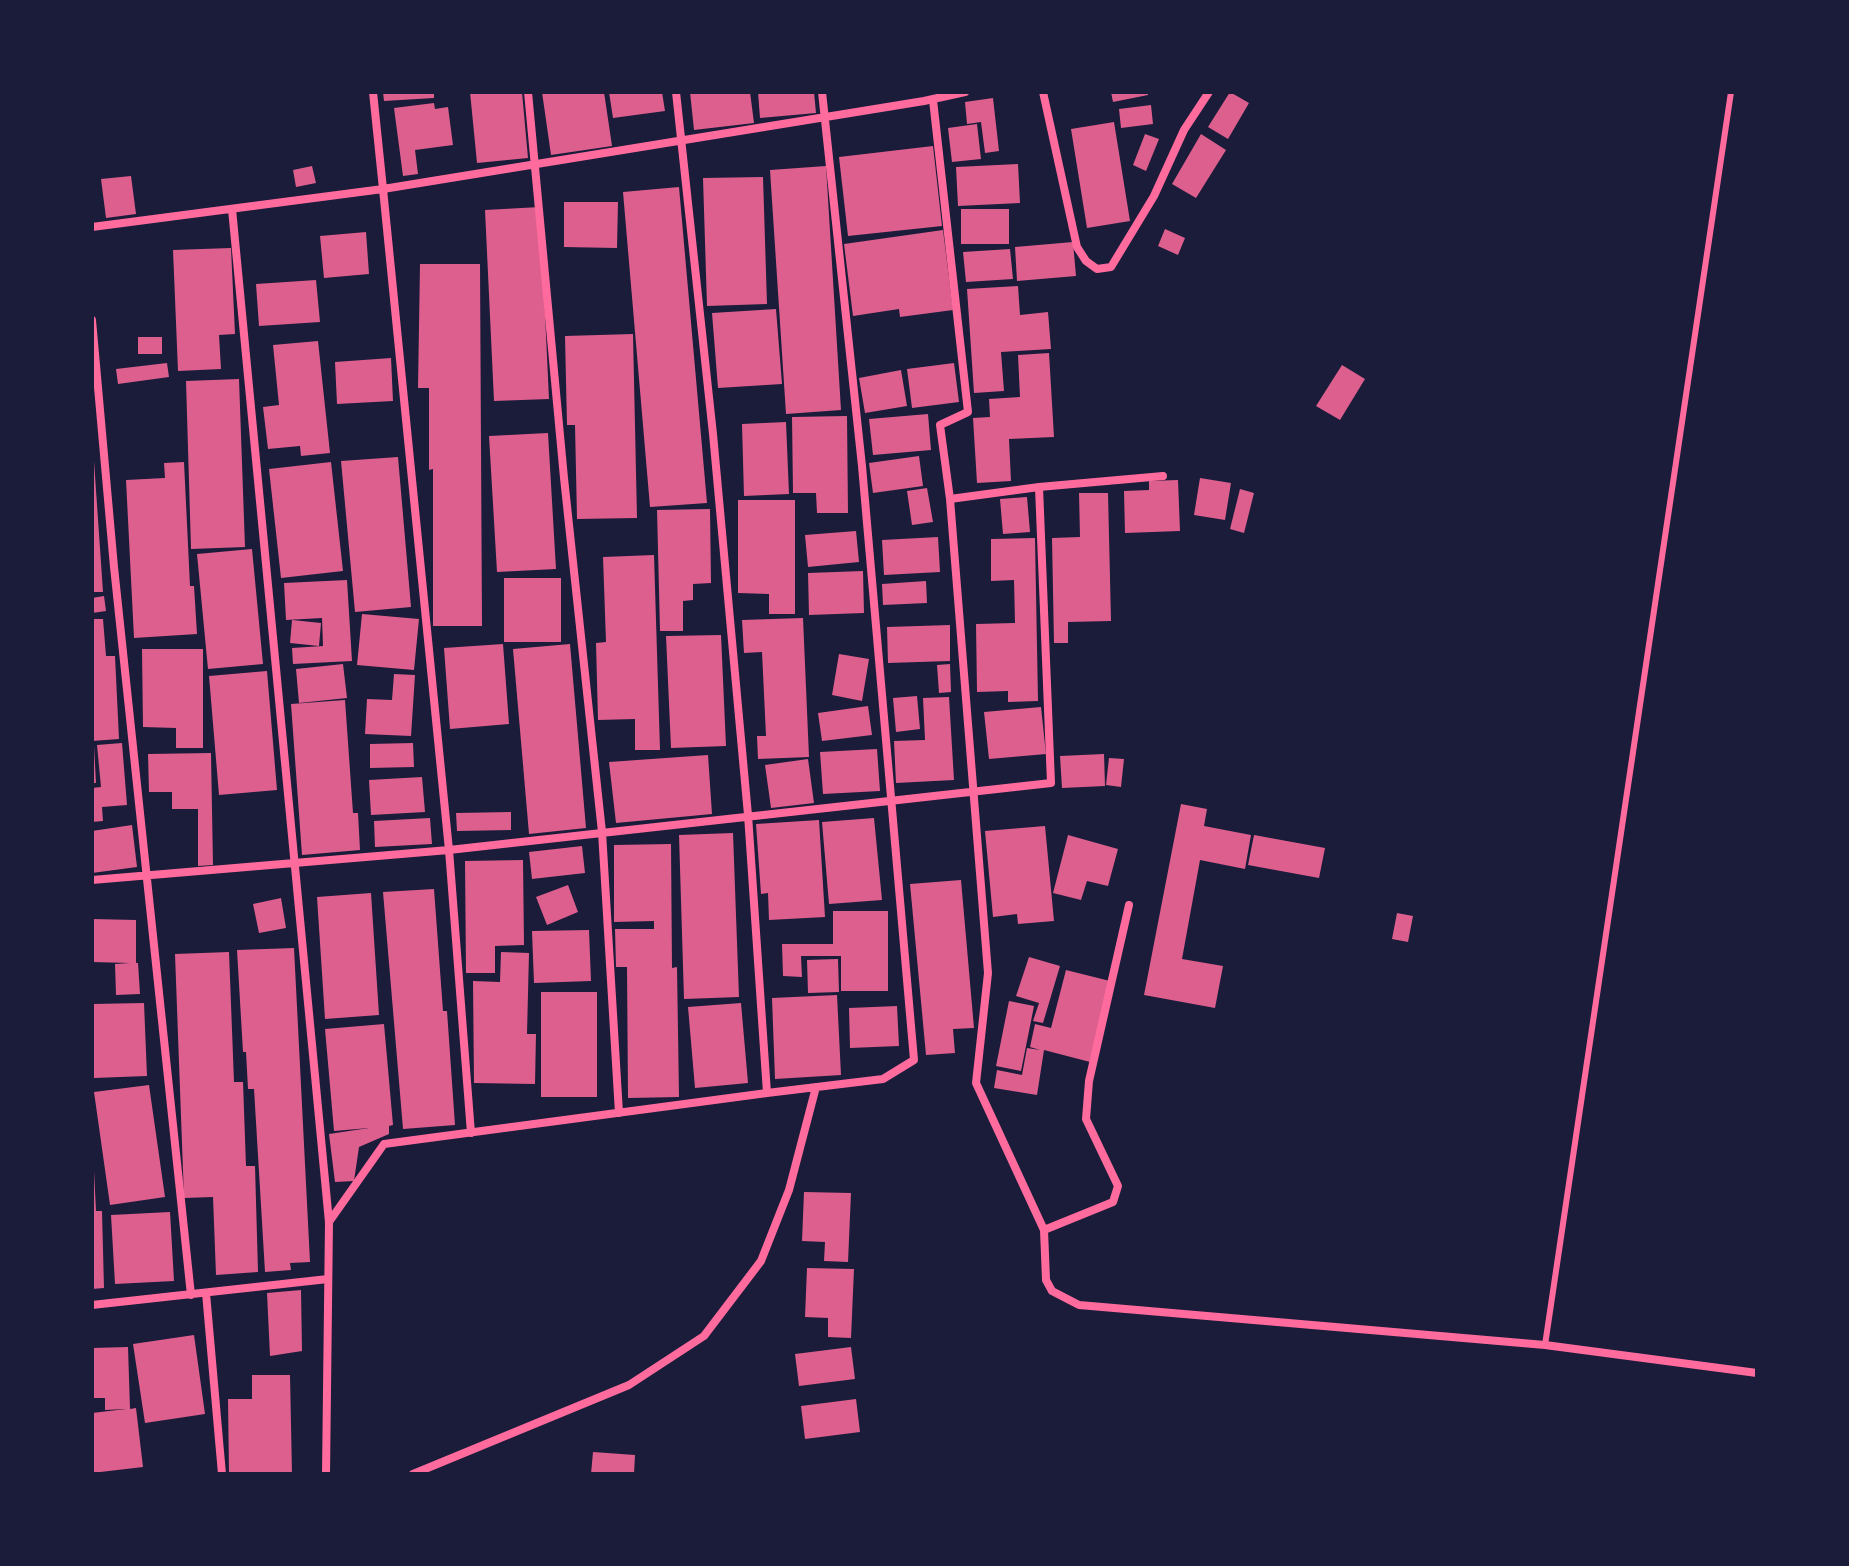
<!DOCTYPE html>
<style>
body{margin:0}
#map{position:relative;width:1849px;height:1566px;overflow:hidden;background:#1b1b3a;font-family:Mulish,sans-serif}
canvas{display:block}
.frame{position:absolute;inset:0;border:94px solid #1b1b3a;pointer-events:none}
</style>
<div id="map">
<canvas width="1849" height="1566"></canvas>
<div class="frame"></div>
</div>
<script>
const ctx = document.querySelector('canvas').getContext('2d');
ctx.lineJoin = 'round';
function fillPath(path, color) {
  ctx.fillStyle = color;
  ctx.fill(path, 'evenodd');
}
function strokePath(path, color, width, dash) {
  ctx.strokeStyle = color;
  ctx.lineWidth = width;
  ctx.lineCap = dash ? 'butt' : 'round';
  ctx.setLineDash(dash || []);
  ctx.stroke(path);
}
const building = new Path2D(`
 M383,92H434V98L384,101Z
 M470,92H522L528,158L477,163Z
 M542,92H604L612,146L551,155Z
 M609,92H662L665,111L613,118Z
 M690,92H750L754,123L694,130Z
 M758,92H814L816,113L760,118Z
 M1111,92H1148V95L1113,102Z
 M1230,92L1249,103L1228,139L1208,127Z
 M993,98L999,151L985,153L981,122L967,124L965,102Z
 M434,103L435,109L448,107L453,145L415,150L418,174L403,176L394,108Z
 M1151,105L1153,124L1121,128L1119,109Z
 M1114,122L1130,221L1087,228L1071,129Z
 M977,124L981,159L952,162L948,128Z
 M1145,134L1159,139L1146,171L1133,165Z
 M1201,134L1226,150L1196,198L1172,184Z
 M933,146L942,226L848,236L839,157Z
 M1018,164L1020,203L958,206L956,167Z
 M312,166L316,183L296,187L293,170Z
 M826,166L841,410L786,414L770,170Z
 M131,176L136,214L106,218L101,179Z
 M763,177L767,304L707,306L703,178Z
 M679,187L707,503L650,507L623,192Z
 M564,202H618L617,248L564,247Z
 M540,207L549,399L494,401L485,210Z
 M961,209H1009V244H961Z
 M1165,229L1185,238L1178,255L1158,246Z
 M943,230L953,310L900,317L899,309L853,316L844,244Z
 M366,232L369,274L324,278L320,236Z
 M1073,242L1076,276L1017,281L1015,247Z
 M231,248L235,334L219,335L221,369L178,371L173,250Z
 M1010,249L1013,279L966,282L963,252Z
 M420,264H480L482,626H433V469L429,470V388H418Z
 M316,280L320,322L259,326L256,284Z
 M1018,286L1020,315L1048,312L1051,349L1001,352L1004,391L974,393L967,289Z
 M776,309L782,384L718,388L712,313Z
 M633,334L637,518L577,519L575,425H567L565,336Z
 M138,337H162V354H138Z
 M318,341L330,453L301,456L300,446L268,449L263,407L279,405L273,345Z
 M1049,353L1054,437L1009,439L1011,481L977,483L973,418L990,417L989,399L1020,397L1018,355Z
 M391,358L393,401L337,404L335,362Z
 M167,363L169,377L118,384L116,369Z
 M954,363L959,402L912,408L907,369Z
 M1342,365L1365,379L1340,420L1316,406Z
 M901,370L907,406L865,413L859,378Z
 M239,379L245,547L191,549L186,381Z
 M928,414L931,450L873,455L869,419Z
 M847,416L848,513H817L816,493H793L792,417Z
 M786,422L789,494L744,496L742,424Z
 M548,433L556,569L497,572L489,436Z
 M919,456L923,486L873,493L869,463Z
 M398,457L411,607L355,612L341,461Z
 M92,461H94L103,592H92Z
 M184,462L190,586H194L197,634L134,638L126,480L165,478L164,463Z
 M331,462L343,571L281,578L269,469Z
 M1200,478L1231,483L1225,520L1194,515Z
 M1178,480L1180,531L1125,533L1124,491L1149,490V481Z
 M927,488L933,522L912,525L907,491Z
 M1240,489L1254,493L1244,533L1230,529Z
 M1079,493H1108L1111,621L1068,622V643H1054L1052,538L1080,537Z
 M1027,497L1030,532L1003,534L1000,499Z
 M738,500H795V614H769V594L738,593Z
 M710,509L711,583L693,584V600L683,601V631H660L657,510Z
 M856,531L859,562L808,567L805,535Z
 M938,537L940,572L884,575L882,540Z
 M1035,538L1038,701L1008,702V691L977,692L976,624L1015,623L1014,580L991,581V539Z
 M252,549L263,664L208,669L197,554Z
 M654,555L660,750H635V719L598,720L596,643L606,642L603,557Z
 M863,571L864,613L809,615L808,573Z
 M504,578H561V642H504Z
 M347,580L352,661L293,664L292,648L323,646L322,618L286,620L284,583Z
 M926,581L927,603L883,605L882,584Z
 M104,596L106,611L92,613V598Z
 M362,614L419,619L414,670L357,665Z
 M803,618L809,757L758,759L757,736H766L762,652L744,653L742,620Z
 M92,619H103L106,656H115L119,739L92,741Z
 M292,620L321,623L319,646L290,643Z
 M950,625V661L888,663L887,627Z
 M721,635L726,746L671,748L666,636Z
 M503,644L509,724L450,729L444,648Z
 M570,644L586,828L529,834L513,649Z
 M142,649H203V748H176V728L143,727Z
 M839,654L869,659L862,701L832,695Z
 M343,664L347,698L299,703L296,669Z
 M950,664L951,692L939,693L937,665Z
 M267,671L277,790L219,795L209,676Z
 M394,674L415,675L411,736L365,734L367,699L392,700Z
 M917,696L920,729L896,732L893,698Z
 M949,697L954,780L896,783L894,741L925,740L923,698Z
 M345,700L353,813H358L360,850L302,855L291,704Z
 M868,706L872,735L822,741L818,713Z
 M1041,707L1046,754L989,759L984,712Z
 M122,743L127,805L102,807L103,821L92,822V788L101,787L97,745Z
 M413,743L414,767L370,768V744Z
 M92,746H94L96,783H92Z
 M877,749L880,791L823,794L820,752Z
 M211,753L213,865L198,866V809H172V792H149L148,754Z
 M1104,754L1105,786L1062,788L1060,756Z
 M708,755L712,814L616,823L609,762Z
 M1109,758L1124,759L1121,787L1106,785Z
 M808,759L814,803L771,808L765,765Z
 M422,777L425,812L371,815L369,780Z
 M1181,804L1207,809L1204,826L1251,835L1245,869L1200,860L1182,959L1223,966L1215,1008L1144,995Z
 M511,812V830L457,831L456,813Z
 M430,818L432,844L375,847L374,821Z
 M874,818L882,900L829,904L822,822Z
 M819,820L825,917L769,920L768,893L761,894L756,824Z
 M132,825L137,867L92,873V831Z
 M1045,826L1054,921L1018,924L1017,914L993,917L985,831Z
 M733,833L739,997L684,999L679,835Z
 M1068,835L1118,849L1108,886L1087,881L1081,900L1053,893Z
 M1254,835L1325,848L1319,878L1248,865Z
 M671,844L672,968L677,967L679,1097L628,1098L627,967H616L615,929H654V921L614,922V845Z
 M582,846L585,873L532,879L529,852Z
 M523,860L524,945L495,946V973H466L465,861Z
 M961,880L974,1028L953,1029L955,1053L926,1055L910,884Z
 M568,885L578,912L547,925L536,897Z
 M434,889L443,1011H447L455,1125L403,1129L383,892Z
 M371,893L379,1015L325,1019L317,897Z
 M281,898L286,928L259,933L253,904Z
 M833,911H888V991H841V956H801L802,977L783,976L782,944H833Z
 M1397,913L1413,916L1408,942L1392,939Z
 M92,919L136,920V963H138L140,994L116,995L115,964L130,963L92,962Z
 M589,930L591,981L534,983L532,931Z
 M294,948L310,1262L290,1263L291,1270L265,1272L254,1089H248L246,1052H243L237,950Z
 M229,952L234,1082H243L246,1166H255L258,1272L216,1275L213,1197L184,1198L175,954Z
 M501,952L529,953L527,1034H536L535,1084L474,1083L473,981L500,982Z
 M1029,957L1060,966L1043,1023L1033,1021L1039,1003L1016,996Z
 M838,959L839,992L808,993L807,960Z
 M1066,970L1110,981L1090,1062L1044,1050L1037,1095L994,1088L997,1070L1022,1075L1027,1048L1040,1050L1030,1047L1035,1024L1051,1028Z
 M541,992H597V1097H541Z
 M837,995L841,1075L775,1079L772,998Z
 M1009,1001L1034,1006L1021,1071L996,1066Z
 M144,1003L147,1076L94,1078L92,1004Z
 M741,1003L748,1083L695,1088L688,1007Z
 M897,1006L899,1046L850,1048L849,1008Z
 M384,1024L393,1125L389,1126V1134L359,1147L354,1181L335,1182L329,1134L369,1128L334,1131L325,1029Z
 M149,1085L165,1197L110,1205L94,1092Z
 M92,1171H94L96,1211H102L104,1288L92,1289Z
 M804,1192L851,1193L848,1262L824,1261L825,1242L802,1241Z
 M170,1212L174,1281L115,1284L111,1215Z
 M807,1268L854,1269L851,1338L828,1337V1318L805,1317Z
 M301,1290L302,1351L270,1356L267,1293Z
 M194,1335L205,1414L145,1423L133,1344Z
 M128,1347L130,1409L136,1408L143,1467L92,1473V1413L126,1409L105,1410V1398H92V1348Z
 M851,1347L855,1379L799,1386L795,1354Z
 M252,1375H290L292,1474H229L228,1399H252Z
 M856,1399L860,1432L805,1439L801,1406Z
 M593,1452L635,1455L634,1474H591Z`);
const service = new Path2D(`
 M1545,1345L1731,92`);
const minor = new Path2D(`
 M373,92L383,189L924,101L965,92
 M528,92L564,478L602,832L619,1113
 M1043,92L1077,247L1086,261L1097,269L1111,267L1154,196L1184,130L1209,92
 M933,100L968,412L940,425L950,499L988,973L976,1083L1044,1230L1046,1280L1052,1291L1079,1305L1545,1345L1757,1373
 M232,209L329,1222L326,1474
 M92,227L383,189L449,850L471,1133
 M92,320L114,567L191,1295
 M950,499L1039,487L1163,476
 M92,880L449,850L1051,783L1039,487
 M767,1093L883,1079L914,1060L862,466L822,92
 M329,1222L384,1144L767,1093L748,815L713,434L676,92
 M1044,1230L1113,1202L1118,1186L1086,1119L1089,1081L1129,905
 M206,1293L222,1474
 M92,1305L328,1279
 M413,1474L629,1385L704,1336L761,1261L789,1190L816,1087`);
fillPath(building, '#dd5f8e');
strokePath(service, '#ff6b9d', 6);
strokePath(minor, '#ff6b9d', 8);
</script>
